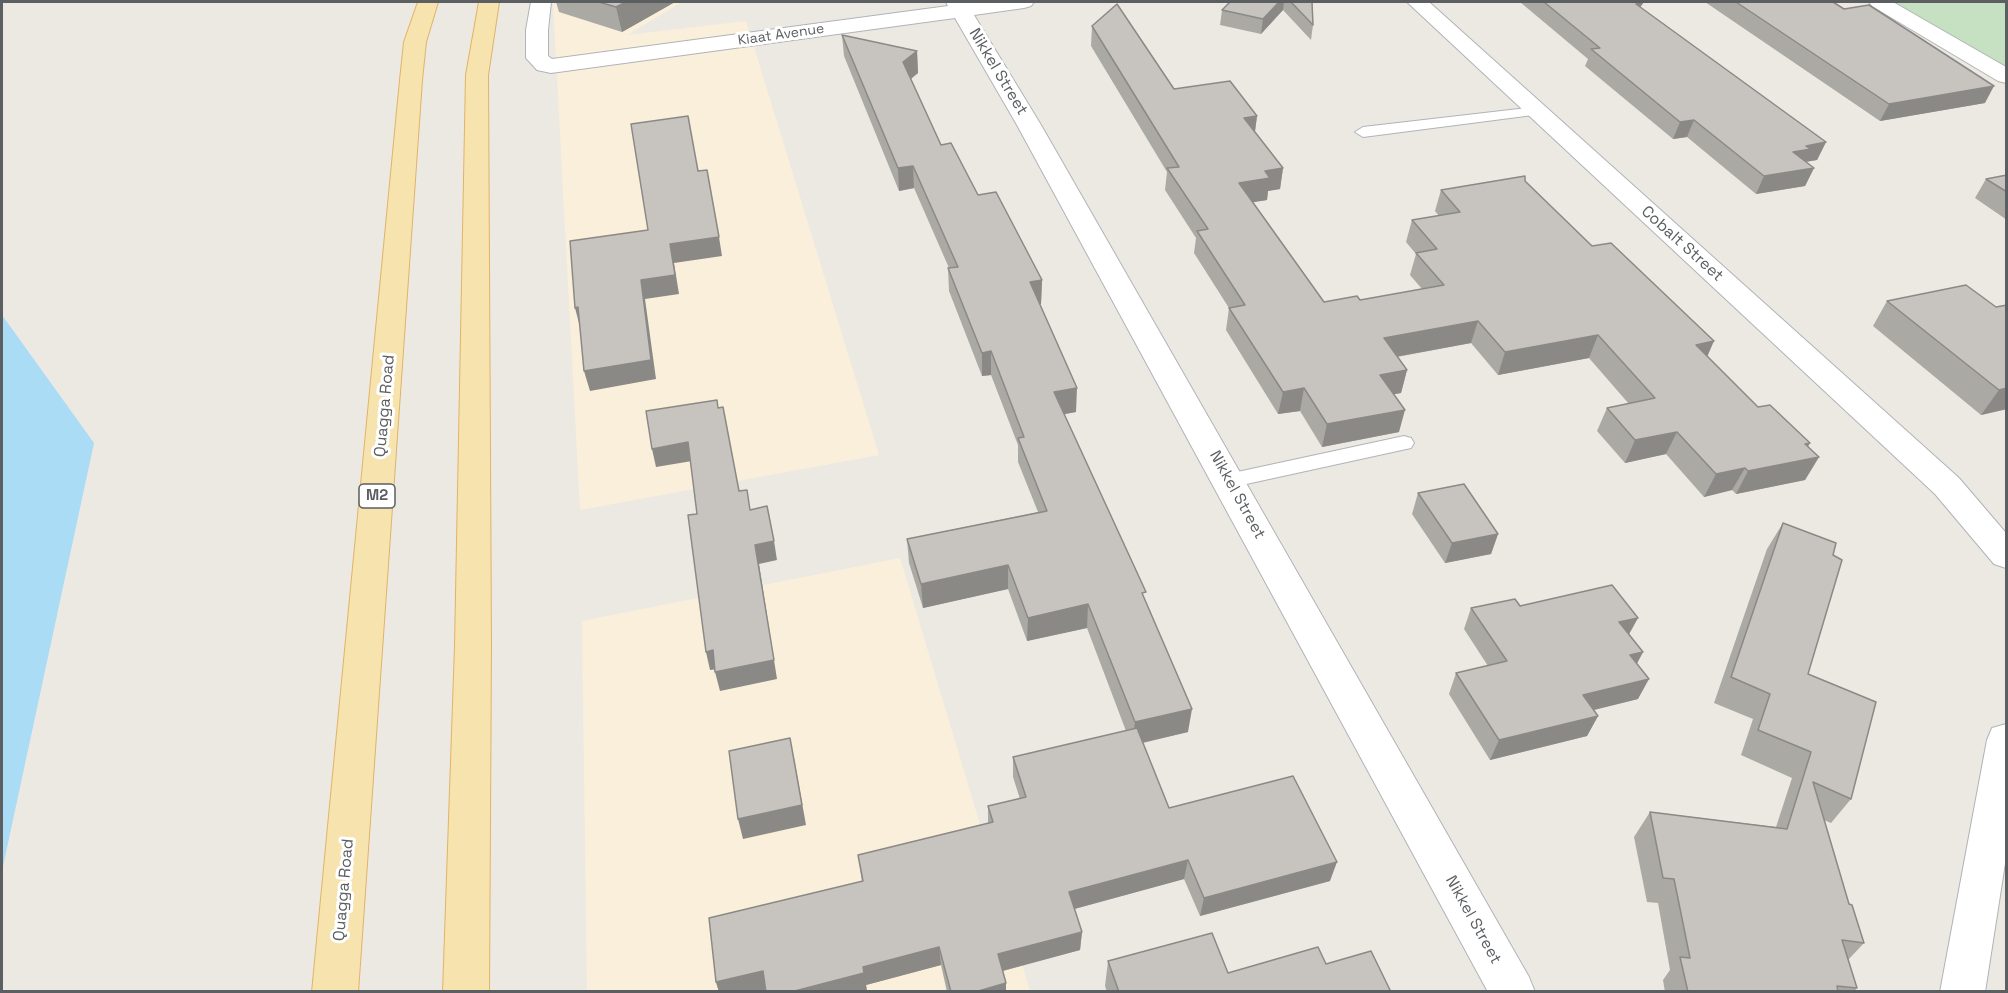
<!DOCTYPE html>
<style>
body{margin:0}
#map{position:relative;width:2008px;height:993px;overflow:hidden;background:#ece9e3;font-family:"Space Grotesk",sans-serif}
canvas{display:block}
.frame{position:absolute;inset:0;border:3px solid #5b5f62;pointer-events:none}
</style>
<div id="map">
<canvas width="2008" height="993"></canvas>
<div class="frame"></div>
</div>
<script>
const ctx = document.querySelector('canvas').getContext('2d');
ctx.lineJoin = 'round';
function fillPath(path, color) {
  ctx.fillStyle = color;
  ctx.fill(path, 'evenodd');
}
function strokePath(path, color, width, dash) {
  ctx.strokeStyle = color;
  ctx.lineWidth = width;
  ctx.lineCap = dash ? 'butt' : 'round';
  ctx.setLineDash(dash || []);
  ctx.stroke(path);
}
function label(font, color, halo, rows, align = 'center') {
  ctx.font = font + ' "Space Grotesk",sans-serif';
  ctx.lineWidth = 6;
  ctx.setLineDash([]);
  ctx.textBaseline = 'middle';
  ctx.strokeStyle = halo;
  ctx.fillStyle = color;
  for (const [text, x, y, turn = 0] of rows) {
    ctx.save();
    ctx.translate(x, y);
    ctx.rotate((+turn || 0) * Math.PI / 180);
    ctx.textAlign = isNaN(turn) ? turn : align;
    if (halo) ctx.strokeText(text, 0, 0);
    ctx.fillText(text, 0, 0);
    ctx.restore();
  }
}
const commercial = new Path2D(`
 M553,2H682L627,35L746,21L879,455L580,510Z
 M900,558L1030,991H587L582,621Z`);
const green = new Path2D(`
 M1892,2H2006V69V68Z`);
const water = new Path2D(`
 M2,315L94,443L2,871Z`);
const service = new Path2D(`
 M1536,107L1541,108L1543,111L1541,114L1363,137L1355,132L1363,127Z
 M1404,436L1411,438L1414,443L1411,448L1228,488L1221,486L1218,481L1221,476L1228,474Z`);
const minor = new Path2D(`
 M531,2H551L548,30V56L552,59L948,6L946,2L967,3L1034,2L1031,6L1024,8L974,15L1041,125L1529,977L1535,992H1488L1017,125L955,18L551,73L537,70L526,58V30Z
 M1407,2H1429L1959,478L2006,533V568L1994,564L1935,494Z
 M1869,2H1893L2006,67V83L1998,81L1872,6Z
 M2006,724V857L1985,992H1940L1987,740L1992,728Z`);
const primary = new Path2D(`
 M418,2H438L426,42L422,80L358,992H312L400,80L404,42Z
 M479,2H499L488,75L491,646L489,992H443L455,646L466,75Z`);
const wall = new Path2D(`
 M556,2H675L622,32L559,12Z
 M1230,2H1312L1313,25L1311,40L1283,10L1261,34L1220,25L1222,10Z
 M1520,2H1644L1640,7L1826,142L1817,160L1806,162L1814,168L1805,186L1756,194L1687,137L1673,139L1585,66L1588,59Z
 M1705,2H1833L1985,103L1880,121Z
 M1092,26L1174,89L1257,116L1255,132L1283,168L1280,189L1268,191L1267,200L1253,202L1324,302L1360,300L1422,289L1410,275L1416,254L1406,242L1412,220L1439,216L1435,211L1441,190L1525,181L1707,356L1758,407L1810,443L1808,446L1819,457L1805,480L1736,494L1732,490L1704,497L1666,454L1625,463L1597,431L1607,408L1629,404L1589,358L1498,375L1471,343L1397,357L1407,370L1401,393L1394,394L1399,432L1322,447L1300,411L1278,414L1226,330L1229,308L1194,253L1196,238L1165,190L1167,172L1091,46Z
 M842,35L917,51L918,73L911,79L941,145L1042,280L1041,304H1040L1076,412L1064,414L1145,600L1188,732L1143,743L1169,808L1330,881L1200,916L1184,879L1074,909L1082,932L1080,950L1003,971L1006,983V992H947L941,965L866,985L867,991L766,990L758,992H719L716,982L862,882L858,855L988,823V806L1020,799L1013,777V757L1126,731L1087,628L1027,641L1008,589L923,608L909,563L907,539L1038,512L1018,462V445L991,375L982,376L949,291L948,268H949L914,188L899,191L844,56Z
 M2007,175V220L1975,198L1986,179Z
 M1966,285L2007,409L1981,415L1873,326L1887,301Z
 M1418,493L1498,534L1491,554L1445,563L1412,514Z
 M1783,523L1833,555L1808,674L1851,799L1831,823L1824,820L1849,904L1864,943L1848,960L1857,988L1854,992H1665L1663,980L1670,970L1658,903L1647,902L1634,837L1650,812L1776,827L1792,778L1741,755L1753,719L1714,703L1767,549Z
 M1520,606L1629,634L1643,652L1637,663L1638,699L1594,710L1598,716L1587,736L1490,760L1449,694L1456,673L1488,666L1464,629L1471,608Z
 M1108,961L1228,973L1326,964L1391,992H1107L1105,986Z`);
const shadedWall = new Path2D(`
 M626,2H675L622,32L616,7Z
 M1279,2H1284L1283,10L1261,34L1263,19Z
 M1638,2H1644L1630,21L1636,4Z
 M917,51L918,73L904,84L903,62Z
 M1994,86L1985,103L1880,121L1889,104Z
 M1257,116L1254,138L1244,118Z
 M1694,120L1687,137L1673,139L1680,122Z
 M1826,142L1817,160L1804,162L1793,152L1806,146Z
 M913,166L914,188L899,191L898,168Z
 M1283,168L1280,189L1268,191L1267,200L1236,205L1239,183L1265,171Z
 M1814,168L1805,186L1756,194L1764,176Z
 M719,237L722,256L674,263L679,294L645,299L656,379L590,391L584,371L641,280L670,244Z
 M1042,280L1041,304L1030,306V282Z
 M578,307L580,327L575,308Z
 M1478,321L1471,343L1378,360L1384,338Z
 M1598,335L1589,358L1498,375L1505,352Z
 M1714,341L1704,364L1696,345Z
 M991,351V375L982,376V353Z
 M1407,370L1401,393L1374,398L1380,375Z
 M1077,388L1076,412L1054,416V392Z
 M1304,388L1300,411L1278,414L1283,392Z
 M2007,388V409L1981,415L1999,390Z
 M1405,410L1399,432L1322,447L1327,424Z
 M1677,432L1666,454L1625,463L1635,440Z
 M688,442L692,461L656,467L652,449Z
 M1810,443L1799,461L1819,457L1805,480L1736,494L1748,471L1805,444Z
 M1745,468L1732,490L1704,497L1716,474Z
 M1498,534L1491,554L1445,563L1452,543Z
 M774,541L777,560L759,564L777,679L720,691L715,672L755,545Z
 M1008,565V589L923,608L921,584Z
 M1088,604L1087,628L1027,641L1028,618Z
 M1638,618L1627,638L1619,622Z
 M713,650L718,669L710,670L706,652Z
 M1643,652L1632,673L1630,655Z
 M1649,679L1638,699L1573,715L1583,695Z
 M1192,709L1188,732L1132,745L1135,722Z
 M1598,716L1587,736L1490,760L1499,740Z
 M794,758L806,825L743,839L738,819Z
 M1188,860L1184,879L1067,911L1069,892Z
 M1337,862L1330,881L1200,916L1204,898Z
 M1082,932L1080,950L998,972V954Z
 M939,947L941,965L866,985L867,991L791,992L863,967Z
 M763,971L768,989L758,992H719L716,982Z
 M1006,983V992H975Z`);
const building = new Path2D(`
 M599,2H626L616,7Z
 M1230,2H1279L1263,19L1222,10Z
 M1291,2H1312L1313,25Z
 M1544,2H1638L1636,4L1826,142L1806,146L1811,149L1793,152L1814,168L1764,176L1694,120L1680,122L1591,49L1600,48Z
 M1736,2H1833L1844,9L1869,5L1994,86L1889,104Z
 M1117,4L1174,89L1230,81L1257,116L1244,118L1283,168L1265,171L1270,178L1239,183L1324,302L1357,296L1360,300L1444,285L1416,253L1437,249L1412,220L1460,212L1441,190L1525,176V181L1592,246L1611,243L1714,341L1696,345L1758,407L1770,405L1810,443L1805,444L1819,457L1748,471L1745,468L1716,474L1677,432L1635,440L1607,408L1655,398L1598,335L1505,352L1478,321L1384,338L1407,370L1380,375L1405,410L1327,424L1304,388L1283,392L1229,308L1245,305L1197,231L1208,229L1167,168L1179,167L1092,26Z
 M842,35L917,51L903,62L941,145L951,143L978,195L996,192L1042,280L1030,282L1077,388L1054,392L1146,592L1142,593L1192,709L1135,722L1088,604L1028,618L1008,565L921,584L907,539L1047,511L1018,438L1024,437L991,351L982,353L948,268L958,267L913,166L898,168Z
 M688,116L698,171L707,170L719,237L670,244L675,275L641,280L651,360L584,371L578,307L575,308L570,241L648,230L631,124Z
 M2007,175V192L1986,179Z
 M1966,285L1996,307L2007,305V388L1999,390L1887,301Z
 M717,400L718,408L723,407L739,491L747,490L750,510L767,506L774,541L755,545L774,660L715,672L713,650L706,652L688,515L697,514L688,442L652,449L646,411Z
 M1464,484L1498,534L1452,543L1418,493Z
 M1783,523L1836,543L1833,555L1842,560L1808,674L1876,702L1851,799L1813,782L1849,904L1852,905L1864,943L1842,940L1857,988L1837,986L1838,992H1688L1680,957L1690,958L1674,879L1663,878L1650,812L1787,829L1811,752L1758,730L1770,694L1731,677Z
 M1612,585L1638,618L1619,622L1643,652L1630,655L1649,679L1583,695L1598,716L1499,740L1456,673L1507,661L1471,608L1515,599L1520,606Z
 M1137,728L1169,808L1293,776L1337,862L1204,898L1188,860L1069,892L1082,932L998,954L1006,983L975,992H951L939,947L863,967L864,973L791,992H766L763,971L716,982L709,918L863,881L858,855L993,822L988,806L1026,797L1013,757Z
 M790,738L802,805L738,819L729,751Z
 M1212,933L1228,973L1318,947L1326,964L1371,951L1391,992H1119L1108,961Z`);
const farStreetnames = [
 ["Kiaat Avenue",781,35,-8]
];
const shields = [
 [377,496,36]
];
const shieldNames = [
 ["M2",377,496]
];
const streetNames = [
 ["Nikkel Street",998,72,59],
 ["Cobalt Street",1682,244,42],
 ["Quagga Road",385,406,-85],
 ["Nikkel Street",1237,495,61],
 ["Quagga Road",344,890,-85],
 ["Nikkel Street",1473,920,61]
];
fillPath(commercial, '#faefda');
fillPath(green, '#c5e1c2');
fillPath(water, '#aadcf5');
strokePath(service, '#b0b4b7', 2);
strokePath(minor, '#b0b4b7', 2);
strokePath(primary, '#e1b367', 2);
fillPath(service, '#fff');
fillPath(minor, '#fff');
fillPath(primary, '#f6e3ae');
fillPath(wall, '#aba9a4');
fillPath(shadedWall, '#8b8986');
fillPath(building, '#c7c4bf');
strokePath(building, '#8b8986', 1.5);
label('14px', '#5b5f62', '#fff', farStreetnames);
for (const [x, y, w] of shields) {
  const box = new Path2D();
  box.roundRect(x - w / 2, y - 12, w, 24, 4.5);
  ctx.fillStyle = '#fff';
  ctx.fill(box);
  strokePath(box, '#5b5f62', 1.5);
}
label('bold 15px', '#5b5f62', null, shieldNames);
label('16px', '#5b5f62', '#fff', streetNames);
</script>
